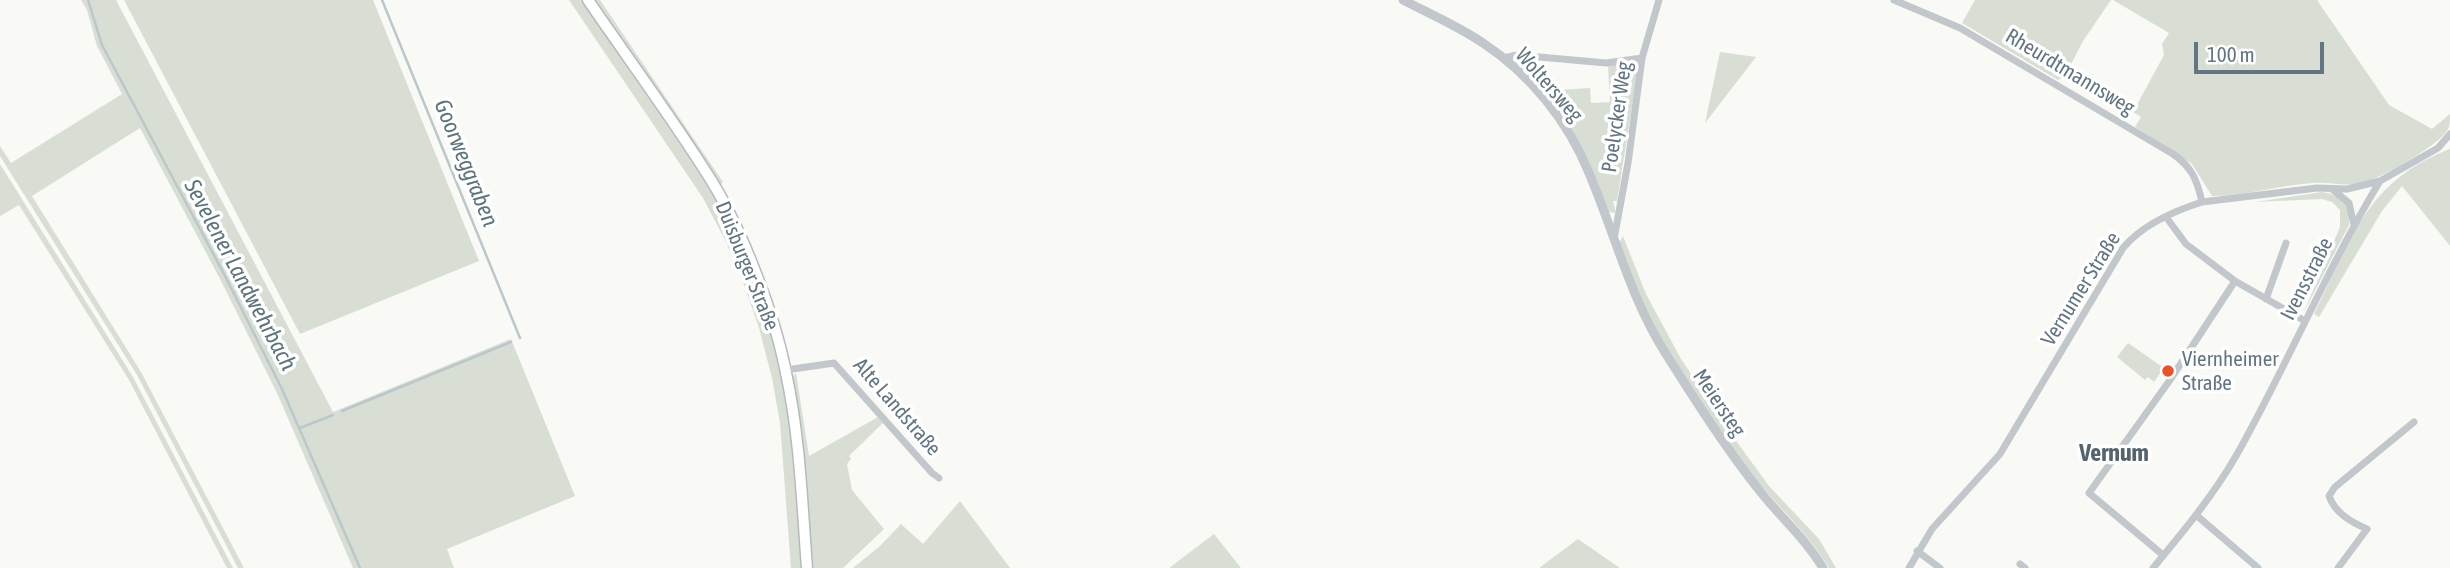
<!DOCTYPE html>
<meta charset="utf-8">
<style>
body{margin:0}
#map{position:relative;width:2450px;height:568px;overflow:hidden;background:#f9f9f6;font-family:"Asap Condensed",sans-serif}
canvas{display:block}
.scale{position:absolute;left:2194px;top:42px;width:130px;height:32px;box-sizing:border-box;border:4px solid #637582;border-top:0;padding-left:9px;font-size:21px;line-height:24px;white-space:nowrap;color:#637582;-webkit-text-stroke:5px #fff;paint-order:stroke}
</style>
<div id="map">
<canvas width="2450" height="568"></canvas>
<div class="scale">100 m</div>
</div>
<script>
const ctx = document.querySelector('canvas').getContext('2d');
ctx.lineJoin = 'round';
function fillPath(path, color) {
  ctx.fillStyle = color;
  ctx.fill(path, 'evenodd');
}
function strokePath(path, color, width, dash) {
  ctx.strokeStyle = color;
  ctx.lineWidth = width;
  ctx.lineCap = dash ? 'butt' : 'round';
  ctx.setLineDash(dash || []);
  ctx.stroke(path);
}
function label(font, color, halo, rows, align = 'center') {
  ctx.font = font + ' "Asap Condensed",sans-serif';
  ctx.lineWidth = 7;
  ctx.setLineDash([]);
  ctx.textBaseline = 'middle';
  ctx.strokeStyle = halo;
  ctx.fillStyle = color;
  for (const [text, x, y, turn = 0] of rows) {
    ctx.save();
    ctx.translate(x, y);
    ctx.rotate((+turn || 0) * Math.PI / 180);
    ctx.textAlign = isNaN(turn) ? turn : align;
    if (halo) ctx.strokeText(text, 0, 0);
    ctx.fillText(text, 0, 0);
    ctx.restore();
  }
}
const green = new Path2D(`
 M81,0H116L333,412L511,339L575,496L447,549L454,568H353L277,393L220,279L140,128L32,196L141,372L244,568H238L137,375L0,156V146L11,163L122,94L97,46L87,10Z
 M124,0H373L479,261L300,334Z
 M569,0H584C627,63 673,124 712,189C742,240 770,320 783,378C796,440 798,505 803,568H791L780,423L772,378L759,328L742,279L725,240L703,198Z
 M594,0H600L723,182L720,185Z
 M1975,0H2111L2083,41L2065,76L2058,80L1962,23Z
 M2113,0H2317L2389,105L2432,129L2450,114C2450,119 2450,125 2448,129C2440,145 2380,179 2362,183C2345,187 2330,182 2313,183C2279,185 2246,196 2212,196L2192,164L2135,127L2141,117L2133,112L2164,55L2162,44L2169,33Z
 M1720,52L1756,57L1705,123Z
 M1519,59L1551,88L1552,84L1558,90L1590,88L1591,103L1610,102L1608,65C1619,64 1631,59 1638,69L1617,201H1613L1616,213L1608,212L1588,160L1516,65Z
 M2450,149V246L2402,186L2382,211L2319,317L2314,314C2351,240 2366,181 2450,149Z
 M0,164L133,377L233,568H227L129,380L19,205L0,216Z
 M2322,192C2343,196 2351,202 2349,225L2303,314L2340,227V210L2332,202L2322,199L2255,202Z
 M1623,236L1646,294L1681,359L1734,438L1769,486L1819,539L1836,568H1829C1807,531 1774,504 1748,469C1714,424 1680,376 1654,326C1640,299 1629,271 1619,243Z
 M2128,343L2164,368L2154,382L2148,377L2145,380L2117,357Z
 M796,373L809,456L878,417L883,423L849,456L851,459L847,464L852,490L884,529L843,568H811L799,421L792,377Z
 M960,501L1010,568H853L880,546L901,524L923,544Z
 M1214,534L1241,568H1169Z
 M1578,539L1620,568H1539Z`);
const stream = new Path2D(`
 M88,0L102,45L225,276L282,389L360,568
 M382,0L520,338
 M342,411L511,342
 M300,428L333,415`);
const minor = new Path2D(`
 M1894,0L1960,28L2173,154C2192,167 2197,180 2202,202
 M1503,58L1517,55L1606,63L1642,58
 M2332,189L2349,203L2354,225
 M2166,217L2186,244L2235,281L2305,321
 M1614,239L1628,163L1642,58L1659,0
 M2266,299L2286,243
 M786,370L834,363L932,473L939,478
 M2196,515L2258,568
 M1917,551L1940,568
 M2163,555L2089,493L2170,380L2235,281
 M2020,564L2025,568
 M1909,568L1932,529L2000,454L2123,248C2142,225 2174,211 2202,202L2317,188L2347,189L2380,181L2438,148L2450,134
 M2153,568C2182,533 2213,496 2236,456C2287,366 2326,270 2380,181
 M2338,568L2367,529C2351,522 2335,513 2329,496L2335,487L2414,422`);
const tertiary = new Path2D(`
 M1403,0C1430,14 1458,26 1483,43C1530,74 1568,121 1589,173C1615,234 1630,298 1666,354C1695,400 1725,447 1759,490C1780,517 1805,538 1823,568`);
const secondary = new Path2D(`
 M588,0C629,60 673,119 711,180C742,230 775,315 786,373C800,437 802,503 807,568`);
const markers = [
 [2168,371,7,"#e85427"]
];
const streetNames = [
 ["Rheurdtmannsweg",2070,72,31],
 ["Woltersweg",1549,85,49],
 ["Poelycker Weg",1617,117,-82],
 ["Duisburger Straße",747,266,68],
 ["Ivensstraße",2307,279,-63],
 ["Vernumer Straße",2081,289,-58],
 ["Meiersteg",1719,403,56],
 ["Alte Landstraße",897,407,49]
];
const poiNames = [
 ["Viernheimer",2182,359],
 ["Straße",2182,383]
];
const waterNames = [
 ["Goorweggraben",466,163,68],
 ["Sevelener Landwehrbach",240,275,62]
];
const quarterNames = [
 ["Vernum",2114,453]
];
fillPath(green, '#d9ded5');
strokePath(stream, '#bac7cb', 2.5);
strokePath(secondary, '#b4bbbf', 13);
strokePath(minor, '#c2c7cb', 7);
strokePath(tertiary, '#c2c7cb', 9);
strokePath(secondary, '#fff', 10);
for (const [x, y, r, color] of markers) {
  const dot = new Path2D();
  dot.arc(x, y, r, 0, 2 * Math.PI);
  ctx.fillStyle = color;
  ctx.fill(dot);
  strokePath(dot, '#fff', 2.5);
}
label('21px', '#637582', '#fff', streetNames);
label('21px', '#637582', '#fff', poiNames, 'left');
label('italic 23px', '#5e747c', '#fff', waterNames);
label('bold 24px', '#55636d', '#fff', quarterNames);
</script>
